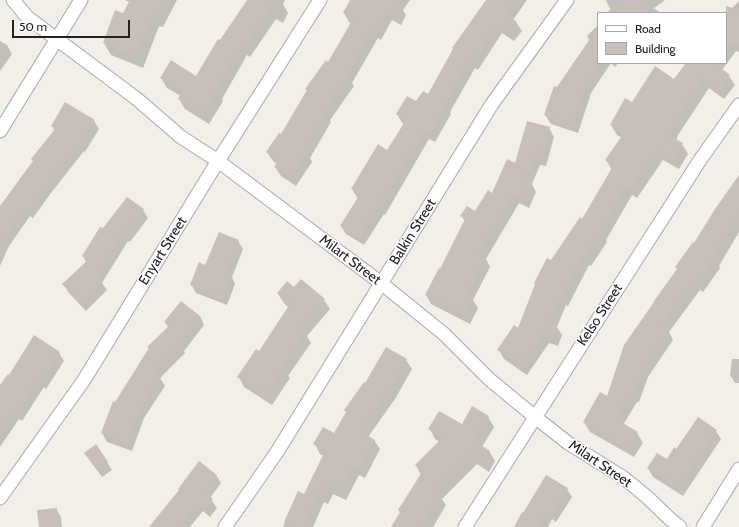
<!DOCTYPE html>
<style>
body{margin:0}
#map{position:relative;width:739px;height:527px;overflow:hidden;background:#f2efe9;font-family:Cabin,sans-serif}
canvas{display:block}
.legend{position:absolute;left:597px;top:12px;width:130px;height:52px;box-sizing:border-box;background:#fff;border:1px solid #a7a7a7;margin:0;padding:5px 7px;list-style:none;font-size:12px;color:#222}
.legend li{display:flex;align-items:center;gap:8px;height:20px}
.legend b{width:20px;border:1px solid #a7a7a7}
.scale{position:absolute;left:12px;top:20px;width:118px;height:18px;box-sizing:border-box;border:2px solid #222;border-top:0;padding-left:5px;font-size:12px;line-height:14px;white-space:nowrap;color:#222;-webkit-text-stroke:3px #fff;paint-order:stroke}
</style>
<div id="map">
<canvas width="739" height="527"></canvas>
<ul class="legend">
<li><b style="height:5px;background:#fff"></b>Road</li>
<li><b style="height:11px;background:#c7bfb8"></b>Building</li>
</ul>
<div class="scale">50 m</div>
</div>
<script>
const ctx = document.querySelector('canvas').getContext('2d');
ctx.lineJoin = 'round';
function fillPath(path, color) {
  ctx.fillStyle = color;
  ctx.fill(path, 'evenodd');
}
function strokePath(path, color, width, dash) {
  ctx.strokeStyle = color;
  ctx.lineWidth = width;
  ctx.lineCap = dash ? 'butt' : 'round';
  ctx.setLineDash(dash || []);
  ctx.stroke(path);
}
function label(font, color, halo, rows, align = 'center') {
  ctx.font = font + ' Cabin,sans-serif';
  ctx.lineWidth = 3;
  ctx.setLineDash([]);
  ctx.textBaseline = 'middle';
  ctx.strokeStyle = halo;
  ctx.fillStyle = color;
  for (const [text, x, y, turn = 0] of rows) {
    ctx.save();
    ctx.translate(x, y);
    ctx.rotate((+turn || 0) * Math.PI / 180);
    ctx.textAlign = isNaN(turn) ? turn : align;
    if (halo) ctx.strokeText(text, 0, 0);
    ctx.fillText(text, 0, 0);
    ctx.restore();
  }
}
const shadow = new Path2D(`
 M131,0H177L163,27L159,26L143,68L111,55L104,43L124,15Z
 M247,0H285L283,4L288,13L283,23L276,19L250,57L247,55L222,99L223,101L209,124L185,109L179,99L181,96L167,88L161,78H197L247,1Z
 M351,0H410L403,10L406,15L401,25L392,20L381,40L378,38L352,83L354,86L330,120L331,122L310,158L312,162L296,186L281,176L275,167L277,164L273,161L267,152L282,136L328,63L351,24L349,22L344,13Z
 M487,0H527L513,20L516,22L522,31L514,41L502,33L478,70L475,68L450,112L451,114L435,142L429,139L385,215L384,214L364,245L346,234L341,226L358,199L352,189L388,151L404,124L402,123L397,114L428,95Z
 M607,0H665L653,9L655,13H609L611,10L606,1Z
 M739,1V52L736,51L722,70L729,76L735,85L724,99L709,88L678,135L676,141L682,144L688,154L679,169L663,160L637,198L632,195L606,240L607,242L591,266L589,265L568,306L566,305L557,327L562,335L558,346L549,343L527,375L504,359L499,350L518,329L552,262L583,220L612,170L606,160L622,138L617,135L611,125L632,103L674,80L687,63H726L725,13L727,7L732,8Z
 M598,25V63H618L615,67L611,63L591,93L578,133L551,124L545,115L558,88L590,41L587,36Z
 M0,41L7,45L12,54L0,71Z
 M94,121L99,129L85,152L84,151L51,193L33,218L30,216L9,246L0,266V207L55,131L52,126Z
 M549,128L554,137L546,166L540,165L532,184L536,192L529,208L519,203L486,259L490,267L473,300L478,308L470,324L431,304L426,295L441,270L465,222L462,216L475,212L493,195L516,164Z
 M739,177V232L719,266L720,268L703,292L700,290L669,332L673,340L648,377L639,402H637L623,425L637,433L643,443L634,457L590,432L584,422L607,397L695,244Z
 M143,210L148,218L130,242L128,241L102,283L107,290L86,311L68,292L64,284L86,262L83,256L103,230Z
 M238,241L243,249L232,277L235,284L227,305L196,293L191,284Z
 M278,294L324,300L330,309L307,336L311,343L288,376L290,378L272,405L244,387L239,377L259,352L289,308L284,303Z
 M200,316L204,325L184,351L185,353L160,378L165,386L144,418L132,451L107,442L102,433L114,402L115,403L168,327L165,322Z
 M59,353L64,361L46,389L44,387L22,421L19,419L0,447V387L9,376Z
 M732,359H739V383H735L730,375Z
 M406,360L412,369L395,399L368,437L374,440L380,449L365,478L359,475L346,500L333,494L328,504L324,502L313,527H283L299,493L304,495L324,456L320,454L315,444L334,434L365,384Z
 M473,408L488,417L494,427L482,447L489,451L495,461L489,472L477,464L442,499L446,505L433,527H392L421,475L416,465L440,442L435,439L430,429L462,426Z
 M716,431L721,439L683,496L653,477L648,468L667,460L676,450Z
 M90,461L107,462L112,470L102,477Z
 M216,475L221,483L210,498L217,508L210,517L203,511L190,527H150Z
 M567,489L572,497L556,522L552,519L548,527H516Z
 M56,509L61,517L62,527H40Z`);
const building = new Path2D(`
 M125,0H164L156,16L152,14L136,56L103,43L115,10L123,13L129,2Z
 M247,0H276L244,48L241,46L216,89L218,90L202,115L178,99L182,91L160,78L171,60L196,76L218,39L220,40Z
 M350,0H393L402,6L396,17L387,11L376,32L373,30L347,74L349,76L325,111L326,112L304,150L307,152L291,178L274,167L278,161L266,152L279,133L281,134L307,90L305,89L326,60L328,62L353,19L343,13Z
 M486,0H516L506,14L517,22L509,33L497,25L472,62L470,60L445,104L447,105L430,134L424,131L380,206H379L359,237L340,226L360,194L351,189L378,144L387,150L406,120L396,114L407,96L416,101L423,91L428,94L453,49L452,48Z
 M619,0H641L661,13H607Z
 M726,6L739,10V45L726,41Z
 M598,27V67L586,84L572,125L544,115L554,86L557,87Z
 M686,63H714L730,75L719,90L703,79L673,125H674L668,135L683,143L673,160L657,151L631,189L627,186L600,231L602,232L585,257L583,256L562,297L560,296L550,322L557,325L553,337L543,333L522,366L497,350L514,325L518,328L535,284L534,283L547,258L551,260L580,217L582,219L613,166L605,160L624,133L610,125L625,98L632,102L655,66L674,79Z
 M65,102L95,120L80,144L79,143L47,185L29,211L25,208L0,245V206L33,161L31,159L55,129L51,126Z
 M527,121L550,127L541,158L535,156L525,179L532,182L524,199L514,195L478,253L486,257L466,295L473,298L464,316L425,295L439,268L440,269L465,219L460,216L467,206L475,211L488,190L492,193L507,159L515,163Z
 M739,175V214L714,256L715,258L697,283L694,281L662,325L669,329L643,367L634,393H632L616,419L638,432L628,449L583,422L600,392L607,396L624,345L654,302V301L677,269L675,267L693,242L694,243L715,209Z
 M127,197L144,209L125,234L123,233L97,276L103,282L80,303L62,284L88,260L82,256L100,227L103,228Z
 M219,232L239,240L226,273L231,275L222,298L190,285L199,262L205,265Z
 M301,279L325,299L300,328L306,332L283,366L285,368L266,396L237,377L256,349L259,351L290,304L277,293L287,281L294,287Z
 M181,301L200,316L180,342L181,344L153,372L161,377L140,409L127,443L101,433L113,401L115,402L149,348L147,347L169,326L164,322Z
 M34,335L60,352L41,381L39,380L17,413L14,412L0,432V385L8,374L9,375Z
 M386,347L407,359L390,389L360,431L375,440L359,469L354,466L341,492L328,486L323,496L319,494L304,527H295L284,522L298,491L304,494L325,451L313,444L323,427L334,433L346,412L344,410L364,382L365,383Z
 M472,406L489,416L474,441L490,451L483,462L471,454L434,491L441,495L421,527H391L400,512L398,510L422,472L415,465L443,437L428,429L439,411L462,424Z
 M698,417L717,430L678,488L647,468L657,453L667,459L674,447L676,449Z
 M96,444L108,462L97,470L84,453Z
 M199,461L217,475L204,492L213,499L205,510L198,504L179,527H149L179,490L178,489Z
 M546,475L568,488L552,515L547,512L539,527H514L522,512L523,513Z
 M57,508L59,527H39L37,510Z`);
const minor = new Path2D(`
 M13,0L27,17L137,99L181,137L218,161L381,283L444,334L489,379L535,417L568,443L624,478L647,497L670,519L680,527
 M0,131L81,0
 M0,498L84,380L218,161L320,0
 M225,527L277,452L492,104L567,0
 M465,527L700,160L739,105
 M703,527L739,469`);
const streetNames = [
 ["Balkin Street",413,232,-58],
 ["Enyart Street",163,251,-58],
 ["Milart Street",350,260,37],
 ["Kelso Street",600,315,-57],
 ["Milart Street",600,464,34]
];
fillPath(shadow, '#0003');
fillPath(building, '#c7bfb8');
strokePath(minor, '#a9a9a9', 15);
strokePath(minor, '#fff', 13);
label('14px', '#222', '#fff', streetNames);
</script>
